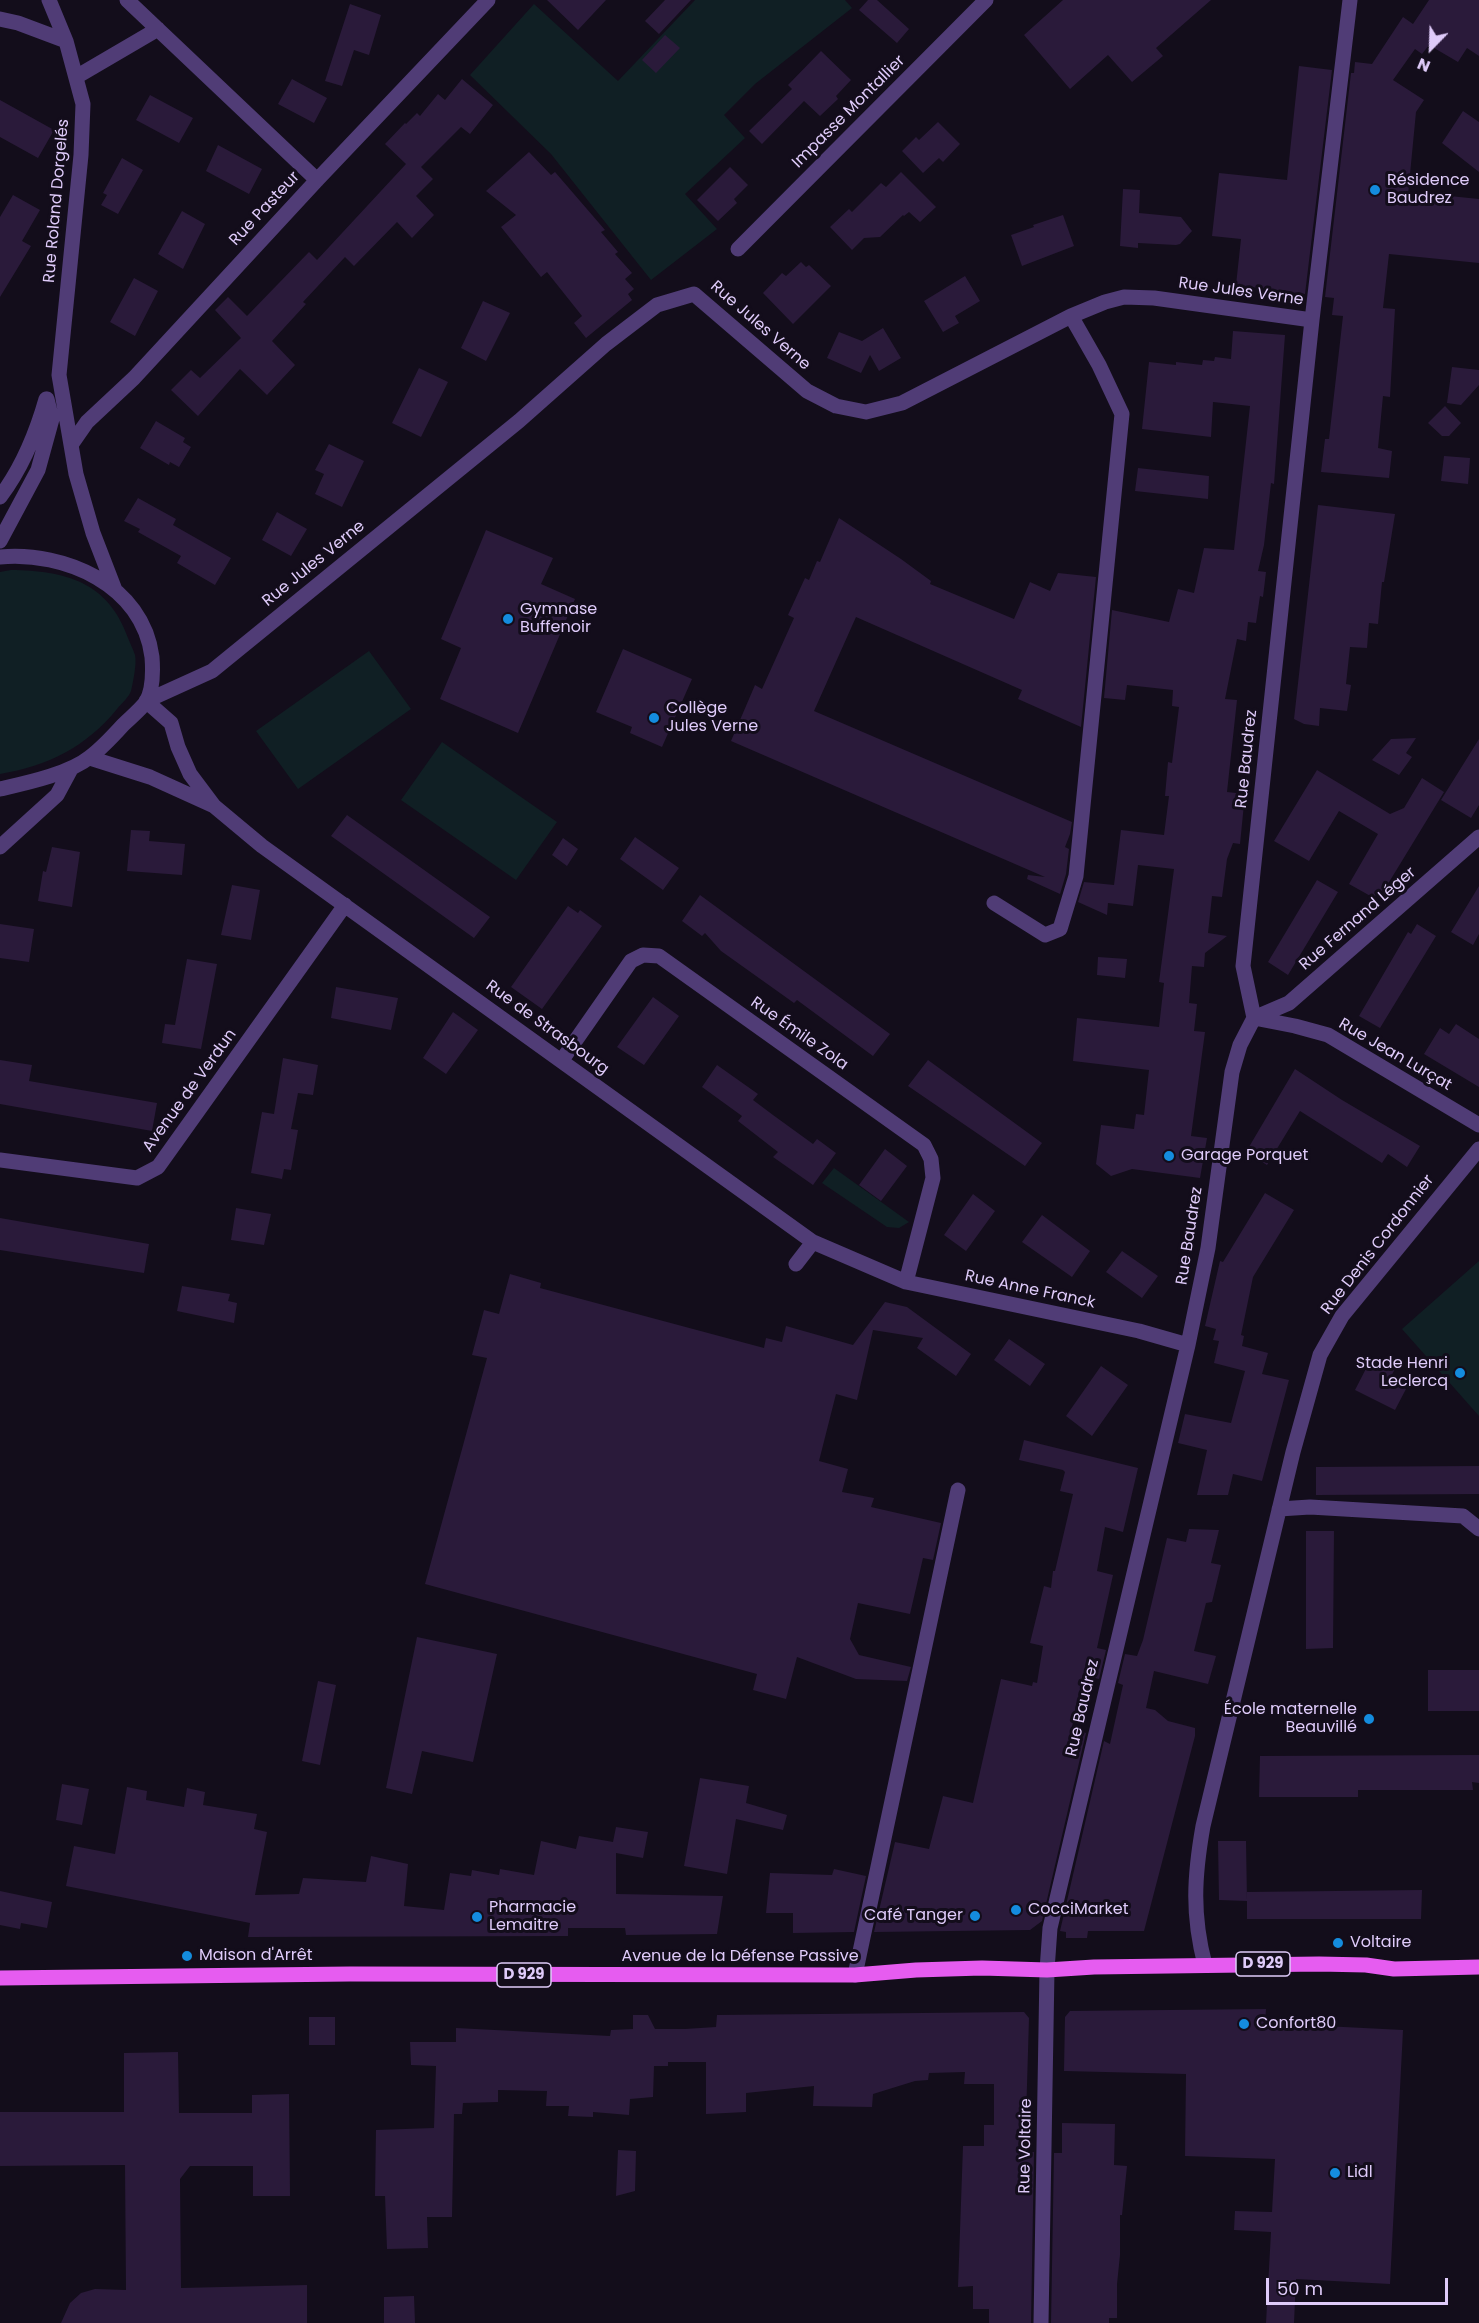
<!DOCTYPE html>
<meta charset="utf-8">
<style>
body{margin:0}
#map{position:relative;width:1479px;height:2323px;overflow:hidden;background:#130d1b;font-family:Poppins,sans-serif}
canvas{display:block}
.north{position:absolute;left:1401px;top:18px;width:60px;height:60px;-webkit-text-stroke:4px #130d1b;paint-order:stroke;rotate:203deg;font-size:16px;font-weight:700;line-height:24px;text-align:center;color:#dfcbfa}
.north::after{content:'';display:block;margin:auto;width:21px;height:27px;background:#dfcbfa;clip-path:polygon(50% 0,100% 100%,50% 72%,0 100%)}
.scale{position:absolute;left:1266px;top:2278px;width:182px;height:27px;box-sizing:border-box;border:3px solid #dfcbfa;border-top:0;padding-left:8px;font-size:18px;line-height:21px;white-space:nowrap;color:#dfcbfa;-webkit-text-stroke:4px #130d1b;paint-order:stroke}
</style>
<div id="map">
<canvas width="1479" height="2323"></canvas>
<div class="north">N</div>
<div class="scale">50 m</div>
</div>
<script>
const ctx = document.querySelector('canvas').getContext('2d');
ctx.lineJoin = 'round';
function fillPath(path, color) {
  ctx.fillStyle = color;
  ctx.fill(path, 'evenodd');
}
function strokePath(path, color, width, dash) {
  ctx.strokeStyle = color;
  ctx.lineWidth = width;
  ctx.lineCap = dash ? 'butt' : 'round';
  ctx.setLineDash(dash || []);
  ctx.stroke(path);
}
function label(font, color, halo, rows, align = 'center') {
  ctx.font = font + ' Poppins,sans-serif';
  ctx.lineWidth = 6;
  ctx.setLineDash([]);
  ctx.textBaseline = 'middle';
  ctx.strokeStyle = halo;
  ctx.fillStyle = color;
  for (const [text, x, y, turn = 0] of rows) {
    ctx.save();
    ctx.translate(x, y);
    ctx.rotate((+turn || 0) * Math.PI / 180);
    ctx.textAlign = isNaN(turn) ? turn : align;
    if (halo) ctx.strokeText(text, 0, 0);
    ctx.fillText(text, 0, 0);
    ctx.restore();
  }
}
const green = new Path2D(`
 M695,0H845L852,8L755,84L724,115L745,138L685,194L717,229L651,280L551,154L470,75L534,4L618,81Z
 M11,570C65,571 108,581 128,638C130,643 133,649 135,655C137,663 133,682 131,691C129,697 121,704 117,709C86,747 48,766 0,774V572Z
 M369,651L411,709L298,789L256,731Z
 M442,742L557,822L516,880L401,800Z
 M834,1168L909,1222L899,1228L887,1227L822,1183Z
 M1479,1261V1416L1402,1329Z`);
const building = new Path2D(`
 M547,0H606L578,30Z
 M665,0H691L659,34L645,21Z
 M868,0H877L909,29L897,43L859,10Z
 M1063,0H1211L1156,48L1163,56L1132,82L1108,55L1070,89L1024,35Z
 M1429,0H1479V56L1467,48L1458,62L1429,45L1422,54L1415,49L1393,80L1424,100L1416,112L1408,195L1410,192L1479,199V263L1389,254L1383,308L1395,309L1390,397L1383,396L1378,448L1392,451L1389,478L1321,472L1325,439H1329L1343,316L1332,315L1334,298L1325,297L1351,73H1354L1355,62L1372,64L1403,17L1413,24Z
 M350,4L381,15L369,55L354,50L342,86L325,81Z
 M665,35L680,48L656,73L642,60Z
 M821,51L851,80L836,96L838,99L820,116L804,101L762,144L749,131L792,89L788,85Z
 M1299,66L1332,70L1305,294L1236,285L1241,239L1212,236L1219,173L1287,180Z
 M292,79L327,98L314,123L278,104Z
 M462,79L493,105L470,134L461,127L421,167L433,179L416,196L434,215L412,238L397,222L354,266L345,257L303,302L306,304L272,341L295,365L267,395L240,369L198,416L171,390L191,370L200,378L241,338L215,310L228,297L247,316L309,252L317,260L406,164L385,144L405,123L406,124L417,113L420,116L438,94L445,100Z
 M150,95L193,118L179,143L136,120Z
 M0,100L54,130L38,158L0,137Z
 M1463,111L1479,122V172L1442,143Z
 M938,122L960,144L943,162L939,158L923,173L902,151L916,137L919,140Z
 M218,145L262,169L249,194L206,171Z
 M529,152L551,175L555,172L605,230L601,232L618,252L615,254L632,273L625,279L634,289L628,294L632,300L586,338L574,323L582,316L547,272L541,277L501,227L516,215L486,191Z
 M122,158L143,170L118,214L101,205L107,195L103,193Z
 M730,167L748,185L734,199L737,203L718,221L697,200Z
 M901,172L936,207L920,222L909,212L904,216L903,215L880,237L864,238L852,250L830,227L849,209L852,212L881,183L886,187Z
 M1123,189L1140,190L1139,213L1181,217L1192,231L1180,244L1176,245L1138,243V248L1120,246Z
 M13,195L40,210L22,241L31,246L0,297V217Z
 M182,211L205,224L183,269L158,254Z
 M1063,215L1074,246L1022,266L1011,235L1034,227L1033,225Z
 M801,262L806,267L809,265L831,286L793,324L763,293L782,273L786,276Z
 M965,276L980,301L955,316L959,323L943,332L924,301Z
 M134,278L158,291L135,336L110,322Z
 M483,301L510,313L486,361L461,348Z
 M883,328L901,358L879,371L870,355L861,373L827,358L839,332L862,341Z
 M1233,331L1285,335L1274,484L1271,483L1264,545L1258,571L1266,572L1263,597L1260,596L1256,623L1248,622L1246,641L1237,639L1225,699L1237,700L1227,792L1245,794L1240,844L1233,843L1227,859L1222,897L1212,896L1208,933L1227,936L1205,953L1204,967L1192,966L1189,1003L1197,1004L1194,1031L1205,1032L1191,1136L1207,1138L1200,1178L1132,1169L1111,1176L1096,1164L1101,1125L1134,1129L1136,1114L1144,1115L1149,1070L1073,1061L1077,1018L1159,1027L1164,983L1159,982L1174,869L1138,865L1133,906L1108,903L1107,915L1078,902L1084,882L1114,885L1121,830L1164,835L1169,796H1165L1168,762L1172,763L1179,707L1172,706L1173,690L1127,685L1125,700L1104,698L1112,610L1169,622L1178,589L1194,593L1204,548L1234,550L1250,406L1213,402L1211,437L1142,429L1149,362L1176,365V362L1202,365L1203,360L1214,361L1215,357L1231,359Z
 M1452,367L1479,370V385L1461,405L1447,403Z
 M419,368L448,382L421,437L392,423Z
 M1445,406L1461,423L1449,436H1442L1428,423Z
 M156,421L185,438L183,442L191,447L179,467L170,462L169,465L140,448Z
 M329,444L364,461L342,507L315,494L324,474L315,470Z
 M1444,456L1470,458L1468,484L1441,481Z
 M1138,468L1209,476L1208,499L1135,491Z
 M138,498L176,519L173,525L231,558L215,585L177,563L181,556L138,532L140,529L124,521Z
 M1318,505L1395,514L1384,582H1382L1378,624L1369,623L1367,648L1350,647L1346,684L1351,685L1347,711L1320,708L1319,726L1304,724L1294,719Z
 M277,512L307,529L291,556L262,540Z
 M839,518L901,559L931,581L930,584L1014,619L1030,582L1050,591L1058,573L1096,577L1081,727L1018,699L1022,690L856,617L814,711L1072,822L1070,834L1065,847L1069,849L1066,874L1060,894L1027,879L1028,875L1045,877L731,741L755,685L762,689L794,618L788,615L805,578L809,580L817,561L820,562Z
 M486,530L553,558L541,584L575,599L518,733L440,699L461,648L441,639Z
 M623,649L692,679L662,747L630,733L632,727L596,712Z
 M1416,738L1406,753L1412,757L1399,775L1372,760L1391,739Z
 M1479,739V805L1471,818L1441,800Z
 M1317,770L1390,814L1404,808L1422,778L1444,792L1383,892L1379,889L1374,898L1349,884L1378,834L1339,811L1309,861L1274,841Z
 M347,815L490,917L474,938L331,836Z
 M131,830L150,831L149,841L185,844L182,875L127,871Z
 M635,837L679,868L663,890L620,859Z
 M563,838L578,849L567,866L552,855Z
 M52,847L80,852L72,907L38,901L43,871L46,872Z
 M1317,880L1338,892L1288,975L1268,962Z
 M232,885L260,890L251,940L221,935Z
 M1479,886V934L1473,945L1451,932Z
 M700,895L890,1034L873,1056L797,1000L794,1003L721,951L705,933L702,936L682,921Z
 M568,906L578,913L580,910L602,926L542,1009L511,987Z
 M0,924L34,929L29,962L0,958Z
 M1417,924L1436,936L1380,1028L1359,1016L1408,932L1411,934Z
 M1098,957L1127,959L1125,978L1097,975Z
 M187,959L217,964L201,1049L162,1043L165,1024L175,1025Z
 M336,987L398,998L391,1030L331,1018Z
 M653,997L679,1016L644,1065L617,1047Z
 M453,1012L478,1030L446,1074L423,1058Z
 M1456,1024L1479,1039V1087L1424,1054L1440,1028L1449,1034Z
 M283,1058L318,1065L313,1095L298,1093L291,1129L298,1130L291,1170L284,1169L282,1179L251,1173L262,1112L274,1114Z
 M0,1060L32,1065L29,1081L157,1103L152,1131L0,1104Z
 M928,1060L1042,1143L1025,1166L908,1086Z
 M717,1065L758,1094L753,1100L773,1115L813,1144L817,1139L836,1153L813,1185L773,1157L778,1152L738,1121L742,1116L702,1087Z
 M1295,1069L1342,1100L1420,1146L1407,1167L1388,1154L1382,1163L1300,1111L1267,1165L1246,1152Z
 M885,1149L907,1166L881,1201L859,1185Z
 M1265,1193L1294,1210L1253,1277L1241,1335L1244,1336L1242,1346L1268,1353L1262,1374L1289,1380L1262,1481L1233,1474L1228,1495H1197L1207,1450L1178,1443L1185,1414L1231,1423L1245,1371L1214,1363L1219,1341L1213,1340L1216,1329L1205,1326L1220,1261L1223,1262Z
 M973,1194L995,1211L966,1251L944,1235Z
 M236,1208L271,1214L264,1245L231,1240Z
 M1042,1215L1090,1251L1072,1277L1022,1242Z
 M0,1218L149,1244L144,1273L0,1250Z
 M1122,1251L1158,1276L1142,1298L1106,1272Z
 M510,1274L541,1283L540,1288L764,1348L766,1338L782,1342L786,1326L853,1345L885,1302L907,1307L971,1354L956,1376L917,1348L923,1338L873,1330L857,1400L836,1394L819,1461L848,1469L842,1492L874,1498L871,1507L941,1523L933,1560L923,1558L910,1614L858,1603L850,1639L859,1655L911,1667L907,1681L856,1679L797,1657L786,1699L753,1690L757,1674L425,1584L487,1358L472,1355L484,1310L499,1314Z
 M182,1286L230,1294L228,1301L237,1303L234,1323L177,1311Z
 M1009,1339L1045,1364L1030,1386L994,1360Z
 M1372,1357L1395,1369L1389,1380L1406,1389L1395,1410L1355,1390Z
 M1101,1366L1128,1385L1092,1436L1066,1416Z
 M1024,1440L1138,1468L1123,1532L1105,1527L1097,1571L1113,1575L1097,1648L1106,1650L1099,1679L1083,1675L1072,1727L1086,1733L1042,1921L1030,1930L874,1932L895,1842L929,1849L943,1796L973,1803L1001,1679L1032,1686L1033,1682L1037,1683L1043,1646L1030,1643L1044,1586L1051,1588L1053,1571H1055L1073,1494L1060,1491L1065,1472L1063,1470L1019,1460Z
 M1479,1466V1494L1316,1495V1467Z
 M1189,1529L1219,1530L1211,1563L1221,1565L1212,1602L1206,1603L1194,1651L1216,1656L1208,1684L1154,1671L1146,1708L1155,1710L1168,1721L1195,1728V1736L1144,1931H1088L1087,1938H1066V1932L1060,1931L1104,1741L1110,1744L1123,1685L1118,1683L1125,1654L1137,1656L1143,1640L1167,1538L1186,1542Z
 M1306,1531H1334L1333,1648L1306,1649Z
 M417,1637L497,1654L473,1762L422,1751L412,1794L386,1788Z
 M1428,1670H1479V1711H1428Z
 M318,1681L336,1685L320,1765L302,1761Z
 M1479,1755V1783L1472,1782L1473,1790H1358V1797H1259L1260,1756Z
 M700,1778L749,1786L746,1803L787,1815L783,1830L736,1819L727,1874L684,1866Z
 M62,1784L89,1789L82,1825L56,1820Z
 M127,1787L147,1791L146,1800L184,1807L187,1788L205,1792L203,1805L257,1814L254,1829L267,1832L255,1895L299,1894L303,1878L366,1882L371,1856L408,1864L404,1906L444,1910L450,1873L471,1876L472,1870L499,1875L500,1869L534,1875L541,1841L576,1849L579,1836L613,1842L616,1827L648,1832L643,1858L616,1853V1894L723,1896L717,1934L626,1935L625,1928H568V1936L248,1937L250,1923L66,1886L74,1846L115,1854Z
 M1218,1841H1246L1247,1901L1219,1900Z
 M834,1869L866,1876L854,1932L793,1933V1913H766L770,1873L832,1875Z
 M1422,1890L1421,1919H1247V1892Z
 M0,1891L52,1902L47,1928L21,1923L20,1929L0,1925Z
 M1266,2009L1265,2023L1403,2030L1390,2284L1296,2279L1294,2323H1266L1271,2232L1234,2230L1235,2211L1272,2212L1275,2159L1185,2156L1186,2074L1064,2071L1065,2017L1070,2011Z
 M1024,2012L1029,2018L1025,2152H1034L1031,2323H989V2309H973V2286L958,2287L963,2146H984V2125H994V2084H964L965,2072L929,2073L928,2080L915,2081L873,2094L872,2107L813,2106L814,2086L746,2093V2112L706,2114V2062H668V2066H654L653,2097L630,2099L629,2115L593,2112V2117L568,2116L569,2106H546L547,2091L498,2090V2102L463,2103L462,2114H454L452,2217H427L428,2248L387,2249L385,2196H375L376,2130L434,2128L436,2066L411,2065L410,2042H456V2028L610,2036L611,2030L633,2029V2015H648L655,2029H685L716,2027L717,2015Z
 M309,2017H335V2045H309Z
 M178,2052L179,2113H252V2095L289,2094L290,2196H253V2166H190L180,2179L181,2288L307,2285V2323H61L70,2303L81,2293L95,2289L126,2290L125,2165L0,2166V2112H124V2053Z
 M1062,2123L1115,2124L1114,2165L1127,2166L1122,2215H1120V2255L1117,2284V2318H1109V2323H1051L1054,2153H1062Z
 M618,2150L636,2151L635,2191L616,2196Z
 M414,2296L415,2323H384V2297Z`);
const minor = new Path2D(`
 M49,0L66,41L83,104L81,155L59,375L76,474L93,533L115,590
 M127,0L317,180
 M0,19L18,23L66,41
 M76,77L158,29
 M738,249L986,0
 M71,445L87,422L134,378L317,180L488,0
 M0,497C22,468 36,434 46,399
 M0,541L38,470L52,419L47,399
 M0,557C65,551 143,585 152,657C153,670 153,690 146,702C140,710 130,718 123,725C113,736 102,748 90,757C69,774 26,783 0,789
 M90,758L150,777L214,806L190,774L178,747L171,723L146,701L212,671L519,421L606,344L657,305L694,294L807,391L836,406L866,412L902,403L1071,316L1105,302L1124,297L1154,298L1312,320
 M214,806L262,846L813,1242L906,1282L1139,1331L1188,1345
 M0,847L57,795L71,769
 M994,903L1045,935L1060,929L1076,876L1122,414L1099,365L1071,316
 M1254,1018L1289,1003L1479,837
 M1254,1018L1295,1026L1328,1035L1479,1125
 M562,1060L631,961L643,955L659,956L924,1145L931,1159L933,1178L906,1282
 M0,1160L137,1178L158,1167L345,905
 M796,1264L813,1242
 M1279,1509L1310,1507L1463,1516L1479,1529
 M1205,1965C1192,1915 1194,1877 1203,1826L1293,1452L1320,1355L1342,1316L1479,1149
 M855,1975L958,1490
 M1041,2323L1047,1970L1050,1928L1188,1345L1208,1248L1232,1072L1240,1045L1254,1018L1243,966L1312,320L1350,0`);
const major = new Path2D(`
 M0,1978L350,1974L855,1975L916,1970L982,1968L1047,1970L1094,1967L1319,1964L1366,1965L1394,1969L1479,1967`);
const markers = [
 [1375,190,6,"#148cde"],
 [508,619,6,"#148cde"],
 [654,718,6,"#148cde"],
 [1169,1156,6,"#148cde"],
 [1460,1373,6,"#148cde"],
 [1369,1719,6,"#148cde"],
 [1016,1910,6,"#148cde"],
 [975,1916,6,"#148cde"],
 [477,1917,6,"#148cde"],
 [1338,1943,6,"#148cde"],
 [187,1956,6,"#148cde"],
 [1244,2024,6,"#148cde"],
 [1335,2173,6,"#148cde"]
];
const shields = [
 [1263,1964,54],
 [524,1975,54]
];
const shieldNames = [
 ["D 929",1263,1964],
 ["D 929",524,1975]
];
const streetNames = [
 ["Impasse Montallier",849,112,-45],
 ["Rue Roland Dorgelés",57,201,-85],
 ["Rue Pasteur",265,209,-47],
 ["Rue Jules Verne",1241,292,8],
 ["Rue Jules Verne",760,326,41],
 ["Rue Jules Verne",314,564,-39],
 ["Rue Baudrez",1247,759,-84],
 ["Rue Fernand Léger",1358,919,-41],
 ["Rue de Strasbourg",547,1028,36],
 ["Rue Émile Zola",799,1034,35],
 ["Rue Jean Lurçat",1395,1055,30],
 ["Avenue de Verdun",190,1091,-54],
 ["Rue Baudrez",1190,1236,-81],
 ["Rue Denis Cordonnier",1378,1245,-52],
 ["Rue Anne Franck",1030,1290,12],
 ["Rue Baudrez",1083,1708,-77],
 ["Avenue de la Défense Passive",740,1957],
 ["Rue Voltaire",1026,2146,-89]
];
const poiNames = [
 ["Résidence",1387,181],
 ["Baudrez",1387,199],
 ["Gymnase",520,610],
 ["Buffenoir",520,628],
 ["Collège",666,709],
 ["Jules Verne",666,727],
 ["Garage Porquet",1181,1156],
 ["Stade Henri",1448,1364,"right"],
 ["Leclercq",1448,1382,"right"],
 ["École maternelle",1357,1710,"right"],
 ["Beauvillé",1357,1728,"right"],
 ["Pharmacie",489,1908],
 ["Lemaitre",489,1926],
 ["CocciMarket",1028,1910],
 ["Café Tanger",963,1916,"right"],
 ["Voltaire",1350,1943],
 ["Maison d'Arrêt",199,1956],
 ["Confort80",1256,2024],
 ["Lidl",1347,2173]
];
fillPath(green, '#101f24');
fillPath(building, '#2a1a3a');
strokePath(minor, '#503c76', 15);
strokePath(major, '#e65cf0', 15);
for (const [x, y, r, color] of markers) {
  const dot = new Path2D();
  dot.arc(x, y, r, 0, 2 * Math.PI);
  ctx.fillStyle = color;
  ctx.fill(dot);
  strokePath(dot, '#130d1b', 2);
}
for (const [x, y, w] of shields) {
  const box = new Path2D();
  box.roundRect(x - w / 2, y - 12, w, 24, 4.5);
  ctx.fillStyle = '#130d1b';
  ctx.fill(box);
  strokePath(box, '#dfcbfa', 1.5);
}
label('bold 15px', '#dfcbfa', null, shieldNames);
label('16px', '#dfcbfa', '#130d1b', streetNames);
label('16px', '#dfcbfa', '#130d1b', poiNames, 'left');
</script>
